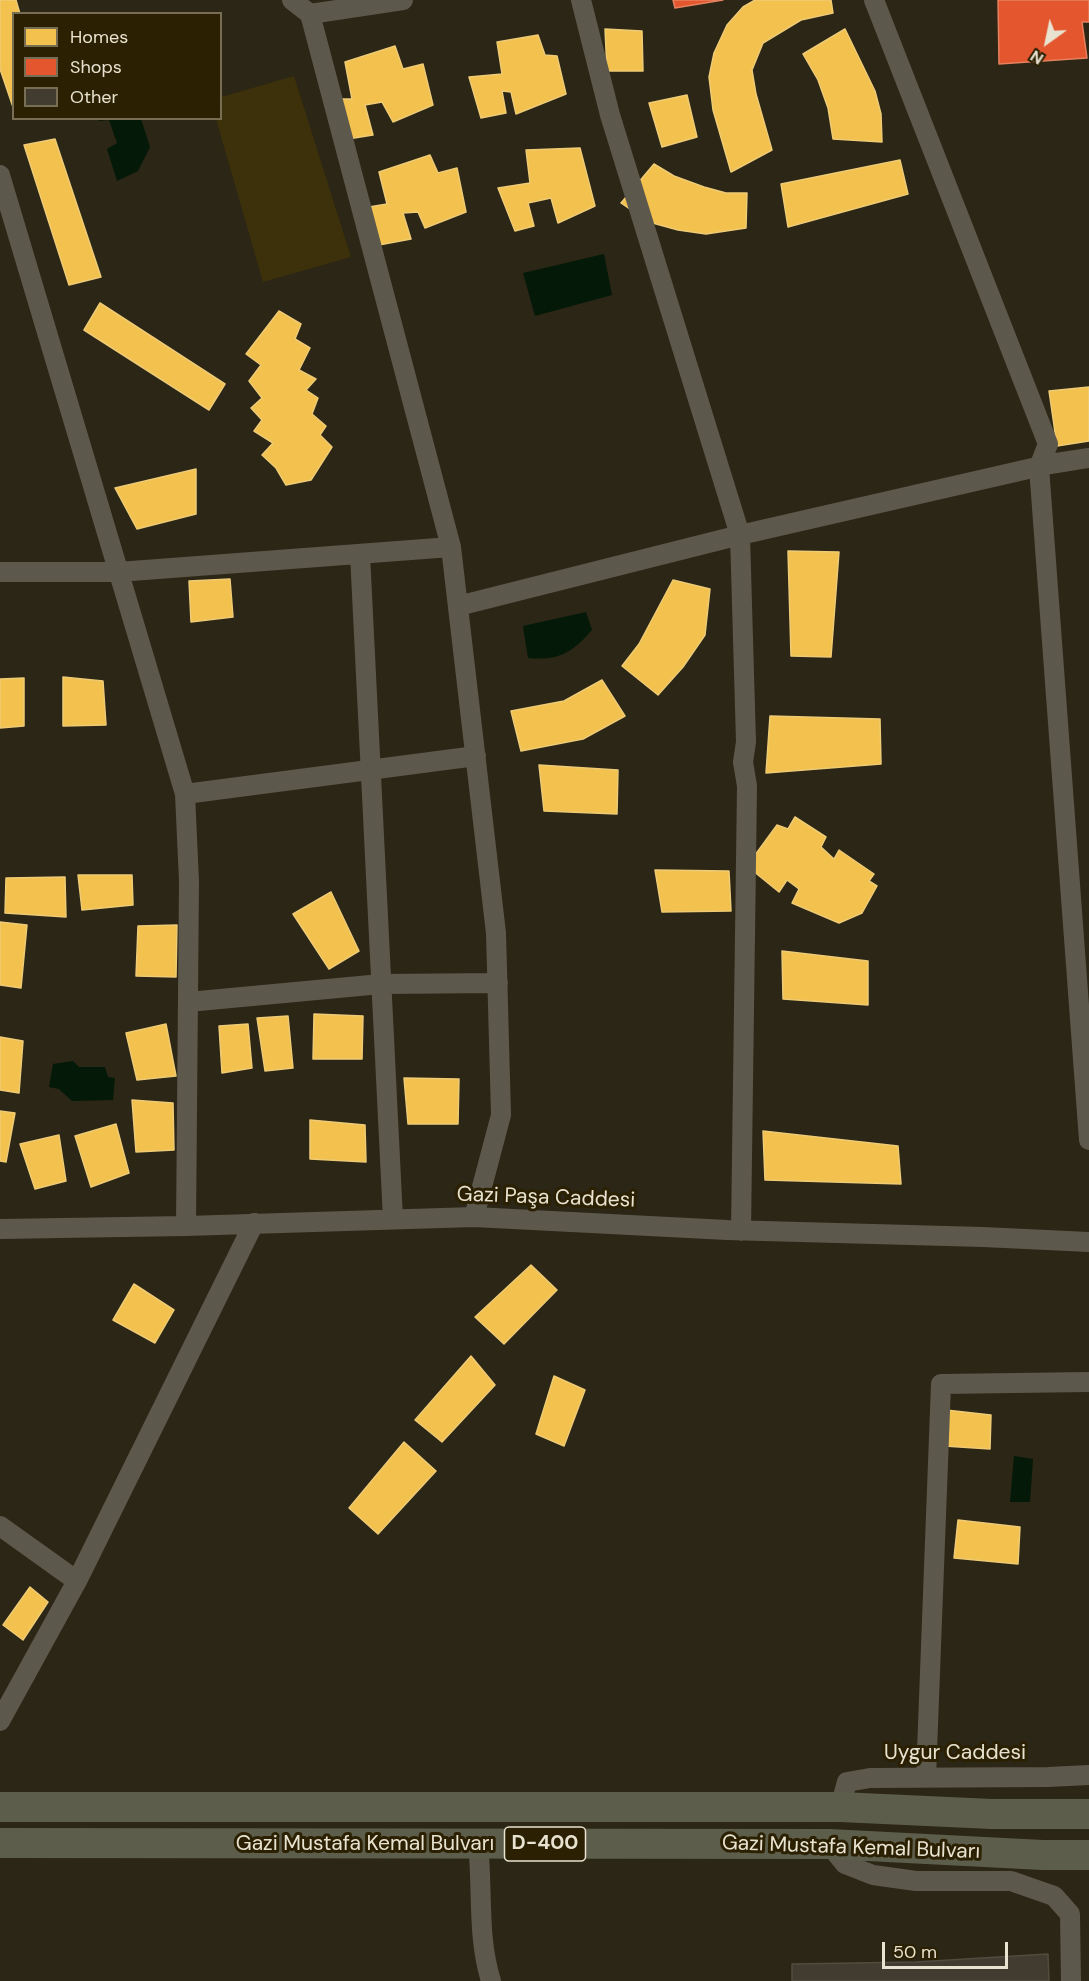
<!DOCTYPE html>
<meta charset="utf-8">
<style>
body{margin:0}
#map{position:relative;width:1089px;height:1981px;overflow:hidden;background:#2b2615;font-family:"DM Sans",sans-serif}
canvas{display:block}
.legend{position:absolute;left:12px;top:12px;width:210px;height:108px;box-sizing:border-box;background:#2b2002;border:2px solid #776e54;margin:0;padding:8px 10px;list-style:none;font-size:18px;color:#e8e2d0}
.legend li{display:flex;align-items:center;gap:12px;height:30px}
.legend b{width:30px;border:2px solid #776e54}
.north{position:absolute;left:1017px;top:12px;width:60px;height:60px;-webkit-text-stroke:4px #2b2002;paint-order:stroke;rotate:213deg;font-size:16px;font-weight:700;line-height:24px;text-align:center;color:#e8e2d0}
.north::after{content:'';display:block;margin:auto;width:21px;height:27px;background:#e8e2d0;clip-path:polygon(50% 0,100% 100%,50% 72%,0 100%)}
.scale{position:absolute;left:882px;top:1942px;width:126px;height:27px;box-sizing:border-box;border:3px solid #e8e2d0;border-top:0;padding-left:8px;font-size:18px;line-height:21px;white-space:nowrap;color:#e8e2d0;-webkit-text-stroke:4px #2b2002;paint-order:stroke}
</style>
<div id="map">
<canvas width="1089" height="1981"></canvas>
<ul class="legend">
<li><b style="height:16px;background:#f2c14e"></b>Homes</li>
<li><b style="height:16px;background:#e4572e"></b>Shops</li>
<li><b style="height:16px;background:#423b2f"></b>Other</li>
</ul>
<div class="north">N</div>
<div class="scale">50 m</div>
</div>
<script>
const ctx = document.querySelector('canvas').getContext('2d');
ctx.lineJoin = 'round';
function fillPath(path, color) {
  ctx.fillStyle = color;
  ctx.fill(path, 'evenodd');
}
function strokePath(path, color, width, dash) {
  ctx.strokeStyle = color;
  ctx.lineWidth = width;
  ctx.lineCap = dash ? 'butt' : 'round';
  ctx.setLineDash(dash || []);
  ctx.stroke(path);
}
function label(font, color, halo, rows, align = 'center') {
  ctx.font = font + ' "DM Sans",sans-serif';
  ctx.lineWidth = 6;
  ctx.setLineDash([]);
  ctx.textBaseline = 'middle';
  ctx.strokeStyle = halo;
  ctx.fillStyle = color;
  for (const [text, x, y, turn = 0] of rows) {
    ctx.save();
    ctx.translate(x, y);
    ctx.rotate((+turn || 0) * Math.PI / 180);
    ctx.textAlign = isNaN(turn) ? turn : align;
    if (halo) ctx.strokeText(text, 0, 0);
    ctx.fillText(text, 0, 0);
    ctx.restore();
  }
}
const built = new Path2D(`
 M294,76L351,257L263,282L216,119L220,118L221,97Z`);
const water = new Path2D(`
 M98,119H141L150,147L138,171L117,181L107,149L117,143L109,120L99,121Z
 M604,254L612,295L535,316L523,273Z
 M586,612L592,630C572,653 558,661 528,658L523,626Z
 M73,1061L79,1067H105L108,1077L115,1078L113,1100L72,1101L59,1089L49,1087L53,1064Z
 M1014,1456L1033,1459L1030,1502H1010Z`);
const homes = new Path2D(`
 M0,0H16L20,14H14V110L0,69Z
 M755,0H831L833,13L801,20L763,43L752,70L756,94L772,150L731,172L713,110L709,77L714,53L727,25L743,7Z
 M605,29L642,31L643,71H607Z
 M845,29L875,91L881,114L882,142L833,139L828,108L818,80L803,54Z
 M538,35L545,55L557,56L566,94L516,114L511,92L502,91L506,113L481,118L469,77L502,74L497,42Z
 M395,46L403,69L423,64L433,105L393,122L382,102L365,105L373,135L348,139L338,99H352L345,62Z
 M687,95L697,137L662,147L649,103Z
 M55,139L101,277L69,285L24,145Z
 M580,148L595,206L558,223L551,198L528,203L534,226L515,231L498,188L530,183L526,150Z
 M430,155L438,173L457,168L466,212L425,228L418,212L403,213L411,239L379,245L369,207L387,204L379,172Z
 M900,160L908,194L788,227L781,184Z
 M654,164L674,176L704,187L726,193H747L746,228L706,234L678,230L649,222L621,203Z
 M100,303L225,384L209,410L84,330Z
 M279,311L301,324L295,339L310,348L299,370L316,379L306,390L318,398L312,414L326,426L320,435L332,447L311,480L286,485L276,468L262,455L273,443L254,431L262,420L251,408L262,398L249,381L261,365L246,354Z
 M1089,387V441L1057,446L1049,391Z
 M196,469V514L137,529L115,488Z
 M788,551L839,552L831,657L791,656Z
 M230,579L233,617L191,622L189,581Z
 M673,580L710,589L705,635L683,667L658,695L622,666L639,644Z
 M63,677L103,681L106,725L63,726Z
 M24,678V726L0,728V679Z
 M602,680L625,716L583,739L521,751L511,711L564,701Z
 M770,716L880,719L881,764L766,773Z
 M539,765L618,770L617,814L544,811Z
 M795,817L826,837L821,847L834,859L839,850L874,874L869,881L877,886L862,913L839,923L792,903L799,889L787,880L779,892L747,866L777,825L788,829Z
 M655,870L729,871L731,911L662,912Z
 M78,875H132L133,905L82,910Z
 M65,877L66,917L5,913L6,878Z
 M331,892L359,951L329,969L293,914Z
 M0,922L27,925L21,988L0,985Z
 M177,925L176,977L136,976L138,926Z
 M782,951L868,961V1005L783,999Z
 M314,1014L363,1016L362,1059H313Z
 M288,1016L293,1068L265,1071L257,1018Z
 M166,1024L176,1076L137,1080L126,1033Z
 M248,1024L252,1068L222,1073L219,1026Z
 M0,1037L23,1041L19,1093L0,1090Z
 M404,1078L459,1079L458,1124H408Z
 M132,1100L173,1103L174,1150L136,1152Z
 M0,1111L15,1113L6,1162L0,1161Z
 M310,1120L365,1125L366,1162L310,1159Z
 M116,1124L129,1173L91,1187L75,1136Z
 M763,1131L898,1146L901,1184L765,1180Z
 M59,1135L66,1181L35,1189L20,1144Z
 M531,1265L557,1290L504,1344L475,1317Z
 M134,1284L174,1310L155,1343L113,1320Z
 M471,1356L495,1385L442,1442L415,1420Z
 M554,1376L585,1390L564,1446L536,1434Z
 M946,1410L991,1415L990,1449L944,1446Z
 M404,1442L436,1471L378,1534L349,1508Z
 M958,1520L1020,1527L1018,1564L954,1558Z
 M30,1587L48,1602L23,1640L3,1625Z`);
const shops = new Path2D(`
 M673,0H723L675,8Z
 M998,0H1089V22H1082L1087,58L999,64Z`);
const building = new Path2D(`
 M1048,1954L1049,1981H792V1964L916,1962Z`);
const minor = new Path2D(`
 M292,0L310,14L451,547L496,933L501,1115L474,1217
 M581,0L610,115L740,535L746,742L743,762L747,786L741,1231
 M874,0L1048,444L1039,467L1089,1140
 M310,14L403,0
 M0,175L185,794L189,881L186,1226
 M360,554L393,1219
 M0,572H118L451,547
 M458,606L740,535L1050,464L1089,458
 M185,794L476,756
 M188,1002L381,984L498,983
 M0,1229L186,1226L474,1217L727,1230L983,1237L1089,1242
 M0,1526L77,1581
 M0,1721L77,1581L254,1223
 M926,1777L941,1384L1089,1382
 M840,1807L847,1782L870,1778L1048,1777L1089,1775
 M478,1844C483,1890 477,1936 491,1981
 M829,1844L845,1864L873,1875L916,1881H1011L1054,1896L1070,1914L1071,1981`);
const highway = new Path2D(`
 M0,1807H840L992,1814H1089
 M0,1843L829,1844L1043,1855H1089`);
const shields = [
 [545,1844,81]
];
const shieldNames = [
 ["D-400",545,1844]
];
const streetNames = [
 ["Gazi Paşa Caddesi",546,1198,2],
 ["Uygur Caddesi",955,1753],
 ["Gazi Mustafa Kemal Bulvarı",365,1844],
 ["Gazi Mustafa Kemal Bulvarı",851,1848,2]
];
fillPath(built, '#3d310b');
fillPath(water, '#041908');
fillPath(homes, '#f2c14e');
strokePath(homes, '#efcb75', 1.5);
fillPath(shops, '#e4572e');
strokePath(shops, '#e5815f', 1.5);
fillPath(building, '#423b2f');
strokePath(building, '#524b3f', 1.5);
strokePath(minor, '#5d584c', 20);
strokePath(highway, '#5d5d4b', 30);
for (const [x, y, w] of shields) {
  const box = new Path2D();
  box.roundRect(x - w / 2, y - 17, w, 34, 4.5);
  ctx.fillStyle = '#2b2002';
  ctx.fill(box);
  strokePath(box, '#e8e2d0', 1.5);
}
label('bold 20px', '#e8e2d0', null, shieldNames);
label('21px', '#e8e2d0', '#2b2002', streetNames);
</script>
